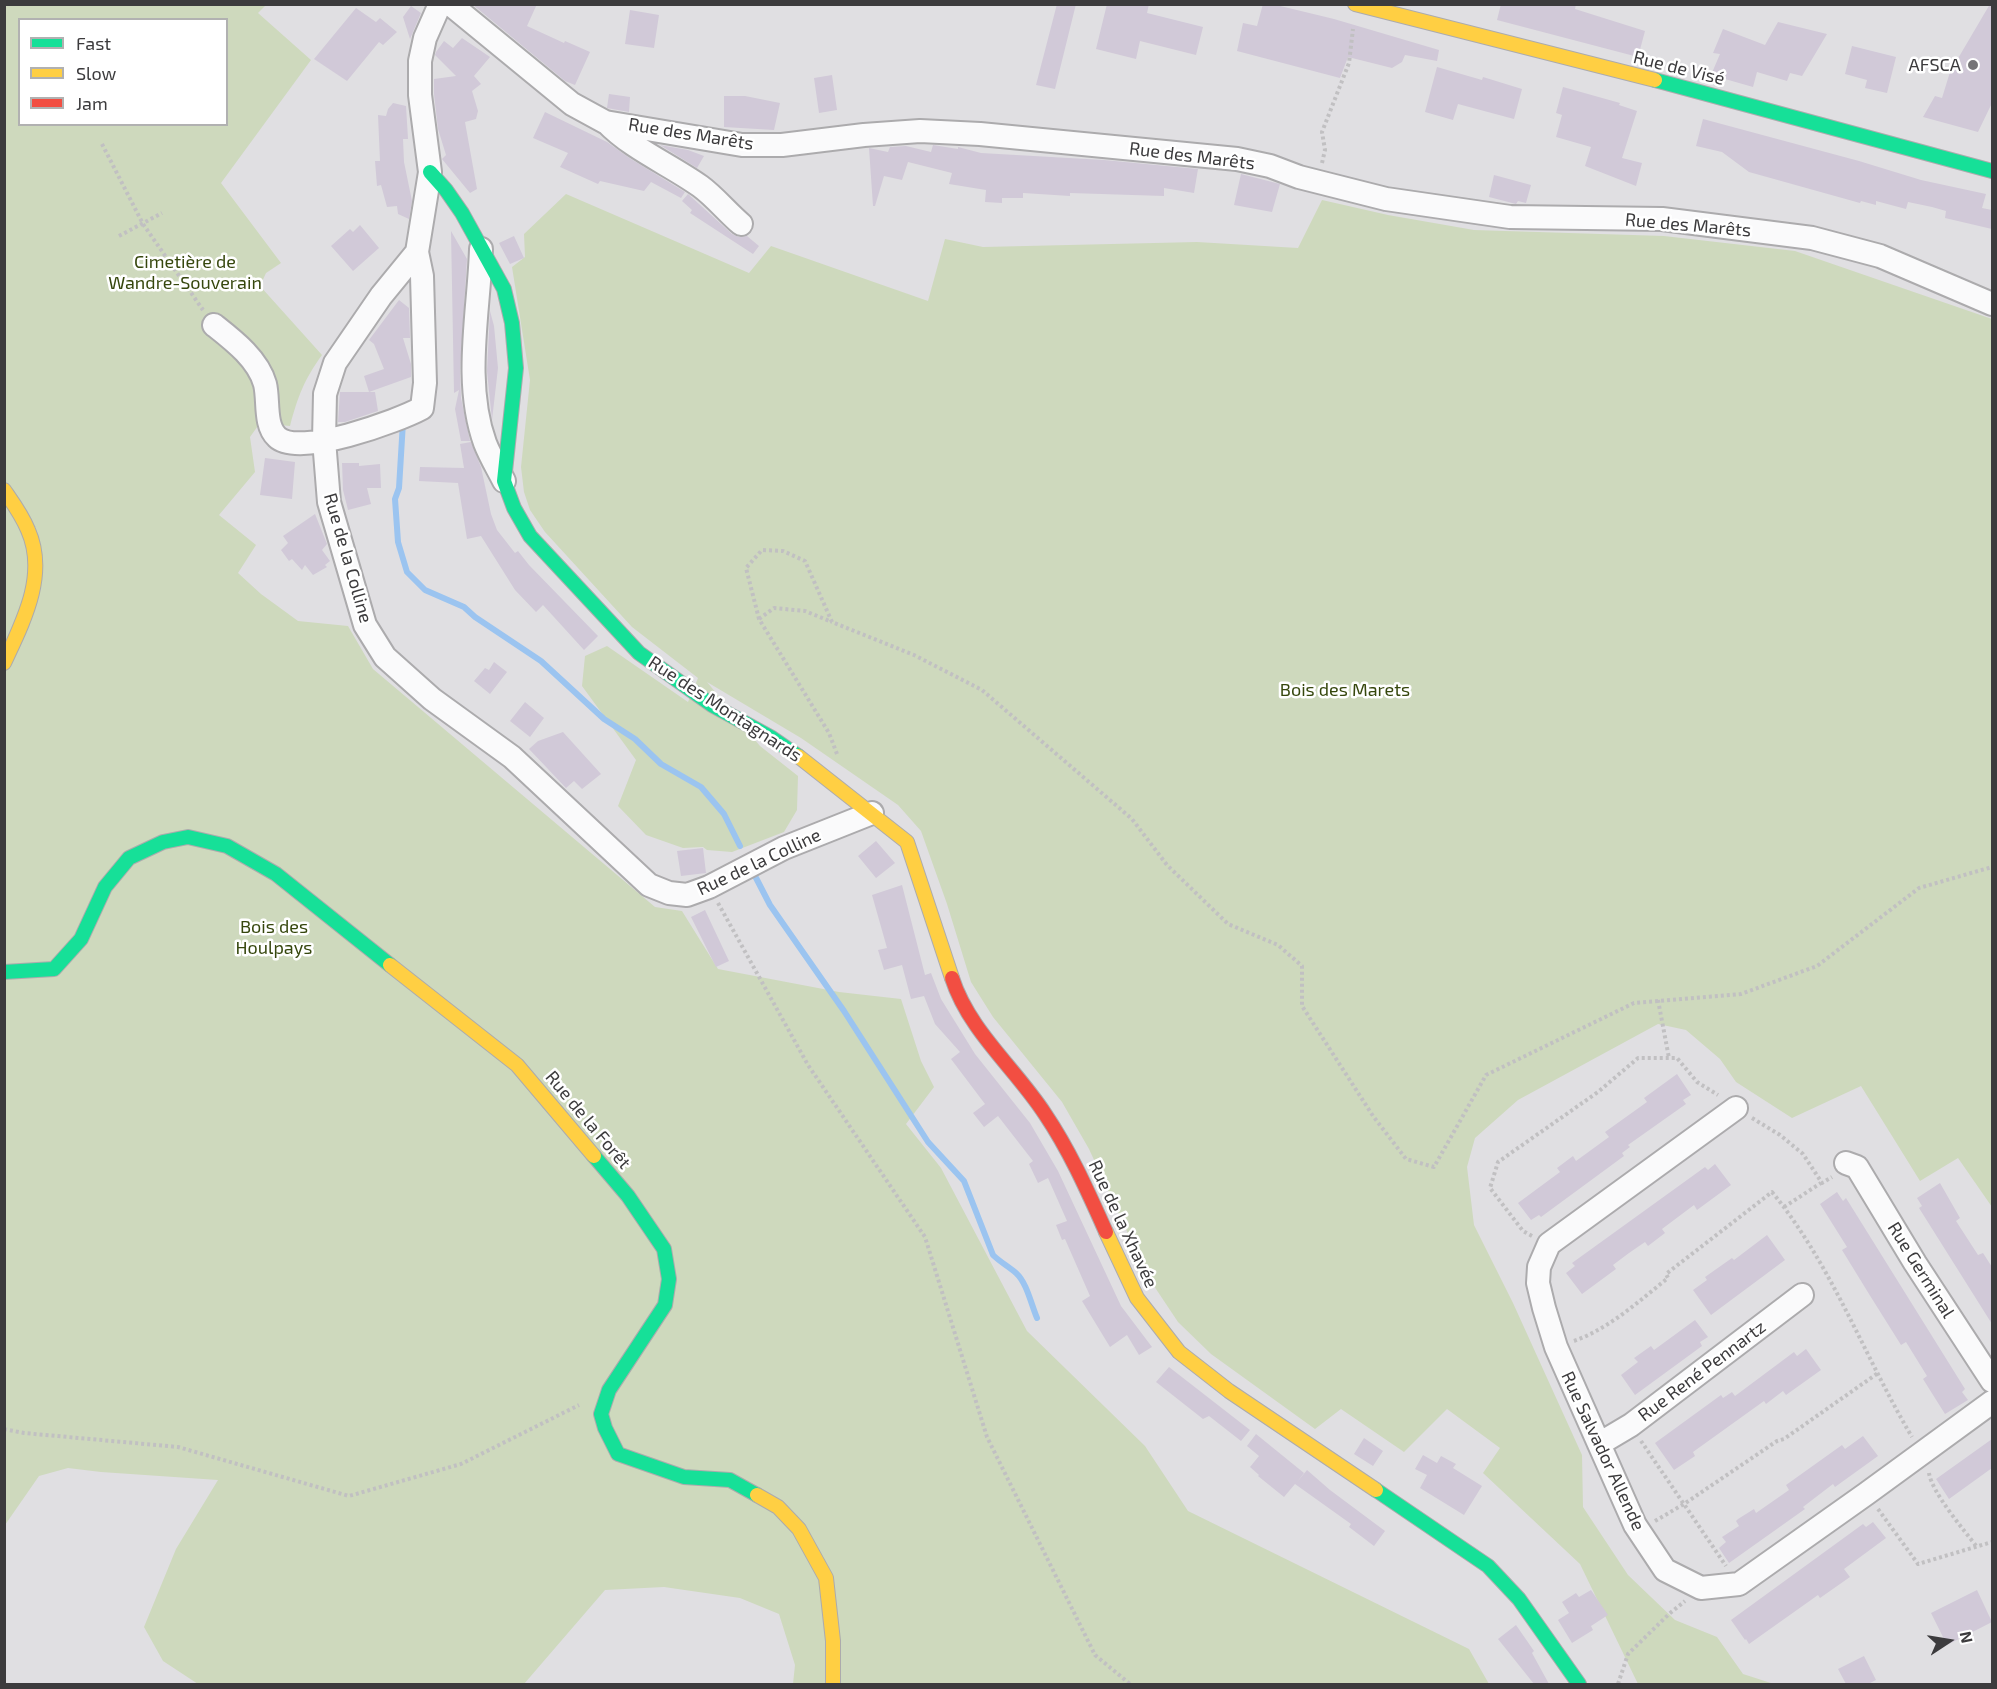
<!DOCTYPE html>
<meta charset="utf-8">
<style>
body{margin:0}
#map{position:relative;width:1997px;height:1689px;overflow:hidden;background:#e0dfe2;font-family:"Exo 2",sans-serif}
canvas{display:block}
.frame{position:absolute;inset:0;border:6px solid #3c3b3d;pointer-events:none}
.legend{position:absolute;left:18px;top:18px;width:210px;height:108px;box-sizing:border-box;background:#fff;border:2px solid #b1b1b1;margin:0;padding:8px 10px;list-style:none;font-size:18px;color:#3c3b3d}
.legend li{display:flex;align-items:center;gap:12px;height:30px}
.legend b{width:30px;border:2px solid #b1b1b1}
.north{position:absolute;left:1919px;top:1611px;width:60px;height:60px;-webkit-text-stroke:4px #fff;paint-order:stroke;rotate:78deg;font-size:16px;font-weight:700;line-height:24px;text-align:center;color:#3c3b3d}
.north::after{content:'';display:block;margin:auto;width:21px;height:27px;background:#3c3b3d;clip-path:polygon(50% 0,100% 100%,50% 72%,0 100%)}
</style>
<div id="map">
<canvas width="1997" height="1689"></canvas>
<div class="frame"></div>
<ul class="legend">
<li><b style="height:8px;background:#16e098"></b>Fast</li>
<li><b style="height:8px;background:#ffcf43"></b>Slow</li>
<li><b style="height:8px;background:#f24e42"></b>Jam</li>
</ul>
<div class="north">N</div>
</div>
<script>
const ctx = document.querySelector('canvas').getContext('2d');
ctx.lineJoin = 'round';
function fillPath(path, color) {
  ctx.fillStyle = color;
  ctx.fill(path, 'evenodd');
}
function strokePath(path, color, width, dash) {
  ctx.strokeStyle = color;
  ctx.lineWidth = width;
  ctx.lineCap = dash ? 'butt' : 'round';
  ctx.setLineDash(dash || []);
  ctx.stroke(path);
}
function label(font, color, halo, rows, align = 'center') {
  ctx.font = font + ' "Exo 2",sans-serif';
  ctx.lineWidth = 5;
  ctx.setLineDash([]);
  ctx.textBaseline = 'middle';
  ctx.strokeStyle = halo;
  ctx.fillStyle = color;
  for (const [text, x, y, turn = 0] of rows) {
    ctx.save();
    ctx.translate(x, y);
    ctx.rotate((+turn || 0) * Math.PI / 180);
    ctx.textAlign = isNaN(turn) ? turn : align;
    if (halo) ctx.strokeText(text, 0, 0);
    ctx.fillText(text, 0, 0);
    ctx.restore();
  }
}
const green = new Path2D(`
 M5,5H266L258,13L311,60L221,183L281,263L266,273L260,286L322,355C304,380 298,396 290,426L260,423L250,437L255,472L219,515L256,545L238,573L261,594L298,621L348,626L373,669L655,907L682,911L718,969L839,992L901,999L921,1061L934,1087L906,1124L941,1168L1027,1331L1145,1446L1188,1511L1469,1649L1489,1684H793L795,1665L779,1614L740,1598L664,1587L605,1590L524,1684H198L163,1661L144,1627L176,1549L218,1480L101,1472L68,1468L39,1476L5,1525ZM20,20H226V124H20Z
 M566,194L749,273L771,246L928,301L945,239L983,247L1197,242L1298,248L1322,200L1388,215L1474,230L1664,236L1795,251L1992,319V1207L1958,1158L1920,1181L1861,1086L1792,1118L1736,1082L1720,1059L1686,1030L1658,1024L1518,1100L1475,1138L1467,1167L1474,1225L1513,1303L1582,1455L1583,1507L1628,1575L1675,1620L1717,1637L1743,1674L1774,1684H1638L1580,1564L1483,1473L1500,1448L1447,1409L1404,1452L1341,1409L1315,1429L1211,1354L1178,1322L1148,1277L1089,1149L1062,1102L993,1017L971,982L947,904L921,831L898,805L801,738L707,682L760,746L798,776L797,810L784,832L732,852L707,850L703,847L683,848L646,835L618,806L636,760L582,686L585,656L607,646L688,702L698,678L632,627L545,532L530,510L524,492L521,467L530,380L512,267L525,257L524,234Z`);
const stream = new Path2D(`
 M403,422L399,488L395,499L398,542L407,572L425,590L464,607L475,617L541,661L604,719L635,739L661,764L701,787L724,814L740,846
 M754,874L770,905L844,1011L928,1142L964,1181L993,1255C1000,1262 1008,1266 1016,1273C1027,1283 1031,1304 1037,1318`);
const building = new Path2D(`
 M472,4H537L527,26L564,43L565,41L590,52L575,85L565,81Z
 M1057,4H1076L1055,89L1036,85Z
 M1107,4H1149L1147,13L1203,27L1196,55L1140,41L1136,59L1096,49Z
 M1263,4H1272L1334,19L1439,50L1437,61L1405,55L1402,62L1392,68L1348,57L1340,78L1237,51L1243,23L1257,26Z
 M1501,4H1576L1575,9L1645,31L1638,57L1497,20Z
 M1990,4H1992V103L1978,132L1923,117L1935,96L1942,98L1950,72Z
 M411,6L421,13L410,39L403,17Z
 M356,8L376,22L380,18L397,32L383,45L379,42L347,81L314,59Z
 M630,10L659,15L654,48L625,44Z
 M1778,22L1827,34L1802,76L1790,73L1787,81L1757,72L1753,87L1711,75L1720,54L1713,53L1723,29L1765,45Z
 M462,38L490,57L474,76L481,84L472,91L478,111L476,119L465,122L477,189L470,193L442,159L446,155L438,129L434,94V79L456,76L435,55L436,52L444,41L453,48Z
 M1852,46L1896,57L1887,93L1865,88L1867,80L1845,74Z
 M1437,67L1482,80L1483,77L1522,89L1514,119L1458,104L1453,120L1425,112Z
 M832,75L837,110L819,113L814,78Z
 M1563,87L1620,103L1619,105L1637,111L1622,158L1642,163L1636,186L1585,166L1591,147L1556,137L1562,115L1556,113Z
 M609,94L630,97L629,112L607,108Z
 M724,96H745L780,103L774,130L724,127Z
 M393,103L406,106L408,139H403L404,162L412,201L409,219L398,214L397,206L387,207L381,185L377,186L375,161H380L378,115L386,116L388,109Z
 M545,112L607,142L631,159L685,192L681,198L651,182L644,191L600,181L598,184L560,167L568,153L533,138Z
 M1703,119L1859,161L1921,180L1986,194L1982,208L1992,210V229L1945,218L1946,211L1932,207L1908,202L1906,209L1876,201V205L1861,201L1860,203L1749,172L1722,152L1696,146Z
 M660,145L688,150L704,156L697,168Z
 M933,145L958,149V147L981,153L1104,160L1198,169L1194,193L1164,188V196L1070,193V196L1023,193V198H1002V203L985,202L986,190L949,184L952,173L908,162L902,180L884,176L875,206H873L869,148L888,152L890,147L906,146L931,152Z
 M1241,174L1280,184L1272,212L1234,205Z
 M1494,175L1531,185L1526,203L1518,201L1516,204L1489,197Z
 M688,194L732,234L739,237L747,236L759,246L753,254L690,213L692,210L682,201Z
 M360,225L379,248L353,271L331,246L350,229L353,232Z
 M451,231L467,259L460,372L461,398L470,441H461L455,409L459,390L454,393Z
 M514,236L524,258L510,264L499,243Z
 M399,300L409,308L410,338H403L411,364V377L369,392H375L378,411L345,422H338L340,392H369L364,376L384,369L374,344L369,340Z
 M490,311L494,326L498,368L492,420L487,371Z
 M471,442L481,467L491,514L497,530L515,553L518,551L529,565L598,636L584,650L543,605L536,612L515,590L481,536L467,539L458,483L419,481L420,467L464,468L460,444Z
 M265,458L295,462L292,499L260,495Z
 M342,463H359V466L380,464L381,488H367L371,504L348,510L343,490Z
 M315,514L327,544L322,550L330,561L325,565L327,567L313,575L305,565L302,570L292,559L289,561L281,550L288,543L283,536Z
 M494,662L507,672L490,694L474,681L485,668L489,670Z
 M525,702L544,718L530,737L510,721Z
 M563,732L601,774L582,789L574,781L566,788L529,749L538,741Z
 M876,841L895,863L876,878L858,856Z
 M703,848L706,873L681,876L677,851Z
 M902,885L925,975L931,973L941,999L975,1054L1030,1123L1058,1171L1121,1306L1152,1347L1139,1355L1127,1335L1110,1347L1082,1301L1090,1296L1065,1239L1062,1240L1056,1225L1067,1221L1048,1178L1038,1183L1029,1164L1033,1161L998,1116L984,1127L973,1113L985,1104L951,1059L960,1052L935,1024L924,996L911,999L902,965L884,970L878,950L887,948L872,895Z
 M705,910L729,961L716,967L691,917Z
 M1677,1074L1691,1095L1683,1100L1686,1104L1628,1145L1630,1147L1622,1153L1624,1156L1541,1217L1539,1215L1531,1220L1518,1203L1560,1172L1557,1168L1573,1156L1576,1161L1609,1137L1605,1132L1647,1102L1644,1098Z
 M1715,1164L1731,1185L1697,1210L1694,1205L1662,1229L1665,1233L1648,1246L1645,1242L1629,1253L1613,1265L1616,1269L1582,1294L1566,1273L1575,1266L1572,1263L1705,1167L1708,1170Z
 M1940,1183L1960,1218L1956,1221L1978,1255L1983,1253L1992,1267V1324L1919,1208L1922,1206L1917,1198Z
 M1837,1192L1843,1201L1846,1198L1965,1389L1962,1392L1968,1400L1945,1414L1923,1379L1927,1376L1906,1342L1901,1345L1869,1294L1842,1250L1847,1247L1820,1204Z
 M1767,1235L1785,1260L1711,1315L1693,1290L1707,1280L1705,1277L1732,1258L1734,1260Z
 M1695,1320L1708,1337L1700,1342L1702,1346L1635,1395L1621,1375L1638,1362L1634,1358L1651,1346L1654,1350Z
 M1806,1349L1821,1370L1786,1395L1783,1391L1766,1404L1764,1401L1693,1452L1695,1456L1674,1470L1655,1443L1721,1395L1723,1398L1732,1392L1735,1396L1794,1352L1797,1356Z
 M1169,1367L1250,1430L1241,1441L1209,1416L1203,1419L1156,1382Z
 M1256,1434L1304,1473L1297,1482L1307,1470L1330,1490L1385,1531L1374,1546L1349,1527L1351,1524L1295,1484L1284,1497L1258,1476L1259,1475L1250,1467L1259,1456L1247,1446Z
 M1863,1436L1878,1456L1835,1487L1833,1484L1803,1507L1805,1509L1729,1563L1719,1548L1726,1542L1722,1537L1739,1526L1736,1521L1738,1519L1754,1509L1756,1513L1789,1490L1786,1485L1842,1445L1845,1449Z
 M1364,1438L1383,1451L1373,1466L1354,1454Z
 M1992,1439V1468L1949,1499L1936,1479Z
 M1423,1455L1437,1463L1441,1456L1456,1464L1453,1468L1482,1486L1464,1515L1420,1488L1427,1475L1415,1469Z
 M1873,1522L1886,1538L1844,1569L1850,1577L1820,1598L1818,1595L1749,1644L1746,1639L1745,1640L1731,1620L1863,1524L1866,1527Z
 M1591,1590L1608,1615L1591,1626L1593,1630L1572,1643L1558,1620L1569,1613L1562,1602L1576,1593L1579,1597Z
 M1977,1590L1992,1622L1947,1645L1931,1613Z
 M1516,1625L1534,1651L1532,1653L1549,1684H1534L1498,1639Z
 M1864,1656L1876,1680L1868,1684H1846L1838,1669Z`);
const path = new Path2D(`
 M102,144L143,224L203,310
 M1322,163L1325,150L1322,132L1349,63L1353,29
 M119,236L162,213
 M759,619L774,608L805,611L832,622
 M837,754L829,733L759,619L746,568L762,550L783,551L805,561L832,622L914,655L982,690L1132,819L1167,865L1228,924L1278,945L1302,966V1006L1373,1116L1406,1159L1434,1167L1486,1075L1634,1003L1741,994L1817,966L1919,888L1992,867
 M718,903L808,1065L925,1237L987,1437L1095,1655L1130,1684
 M1658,1000L1669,1058
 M1752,1118L1780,1135L1803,1154L1822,1183L1832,1177
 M1784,1207L1821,1183
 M1532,1236L1523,1231L1490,1188L1498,1162L1598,1092L1638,1058H1677L1697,1082L1718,1095
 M1574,1341C1610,1328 1639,1301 1668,1278L1666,1274L1772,1192C1832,1265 1864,1356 1912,1437
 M4,1429L24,1433L178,1447L349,1496L461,1464L579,1405
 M1641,1441L1726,1566
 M1929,1473C1932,1493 1964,1530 1977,1547
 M1878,1509L1918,1564L1992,1542
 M1655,1521L1684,1504L1777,1441L1784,1439L1878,1373
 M1618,1684L1628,1654L1669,1614L1685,1601`);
const street = new Path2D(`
 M440,4L425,38L420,61V95L430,172L417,252L381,296L335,363L325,394L324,440L329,502L365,625L385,657L432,699L512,757L649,885L669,893L687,895L709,887L784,848L872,813
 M450,4L572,104L605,122L742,145H782L864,135L920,131L980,134L1237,159L1270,166L1299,177L1386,199L1510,217L1662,219L1812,238L1880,256L1992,304
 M606,122C632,149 669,164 700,186C714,196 727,212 741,224
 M481,249C479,312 463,382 485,443C490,456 498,469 504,481
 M214,325C233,340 258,359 265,384C269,400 264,425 277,437C298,458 398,421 422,408L425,383L422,276L417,252
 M1736,1108L1549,1244L1539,1267L1538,1283L1544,1308L1556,1347L1599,1444L1635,1525L1665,1570L1701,1588L1739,1584L1866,1494L1992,1402
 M1846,1163L1857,1167L1915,1263L1992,1381
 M1599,1444L1631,1425L1802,1295`);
const fast = new Path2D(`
 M1655,80L1992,171
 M430,172L446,190L462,213L504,289L512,323L516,368L504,481L514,508L530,536L639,653L712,705L772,738L798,756
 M4,972L54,969L81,939L105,887L129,858L163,842L188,837L227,846L276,874L390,965
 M594,1156L628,1196L664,1249L669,1279L665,1305L609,1390L601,1414L605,1428L618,1454L684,1477L730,1480L757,1495
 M1376,1490L1488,1566L1519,1599L1579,1684`);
const slow = new Path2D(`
 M1355,4L1655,80
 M4,490C13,503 22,515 28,530C48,575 23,622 4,663
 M798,756L907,842L952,978
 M390,965L517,1065L594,1156
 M1106,1232L1137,1298L1179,1352L1229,1391L1376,1490
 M757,1495L778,1507L799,1529L826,1578L833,1641V1684`);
const jam = new Path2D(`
 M952,978C969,1031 1016,1069 1045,1114C1070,1151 1088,1192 1106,1232`);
const markers = [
 [1973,65,6,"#757477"]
];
const poiNames = [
 ["AFSCA",1961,65]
];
const streetNames = [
 ["Rue de Visé",1679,68,14],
 ["Rue des Marêts",691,134,9],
 ["Rue des Marêts",1192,156,7],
 ["Rue des Marêts",1688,225,5],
 ["Rue de la Colline",348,558,74],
 ["Rue des Montagnards",725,709,33],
 ["Rue de la Colline",759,862,-25],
 ["Rue de la Forêt",588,1120,50],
 ["Rue de la Xhavée",1123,1224,65],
 ["Rue Germinal",1921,1270,58],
 ["Rue René Pennartz",1702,1371,-37],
 ["Rue Salvador Allende",1603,1451,65]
];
const parkNames = [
 ["Cimetière de",185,262],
 ["Wandre-Souverain",185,283],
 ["Bois des Marets",1345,690],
 ["Bois des",274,927],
 ["Houlpays",274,948]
];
fillPath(green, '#ced9bd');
strokePath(stream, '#9bc4f0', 6);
fillPath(building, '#d1c9d8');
strokePath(street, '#acabad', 26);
strokePath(fast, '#acabad', 16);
strokePath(slow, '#acabad', 16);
strokePath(jam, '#acabad', 16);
strokePath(path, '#c1c0c2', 4, [3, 3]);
strokePath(street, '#fafafb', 22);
strokePath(fast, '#16e098', 14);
strokePath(slow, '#ffcf43', 14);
strokePath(jam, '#f24e42', 14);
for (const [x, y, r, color] of markers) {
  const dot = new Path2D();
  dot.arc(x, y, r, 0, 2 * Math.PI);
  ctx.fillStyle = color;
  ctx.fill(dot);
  strokePath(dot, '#fff', 2);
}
label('18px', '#3c3b3d', '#fff', poiNames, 'right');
label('18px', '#3c3b3d', '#fff', streetNames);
label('18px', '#36470d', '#fff', parkNames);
</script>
